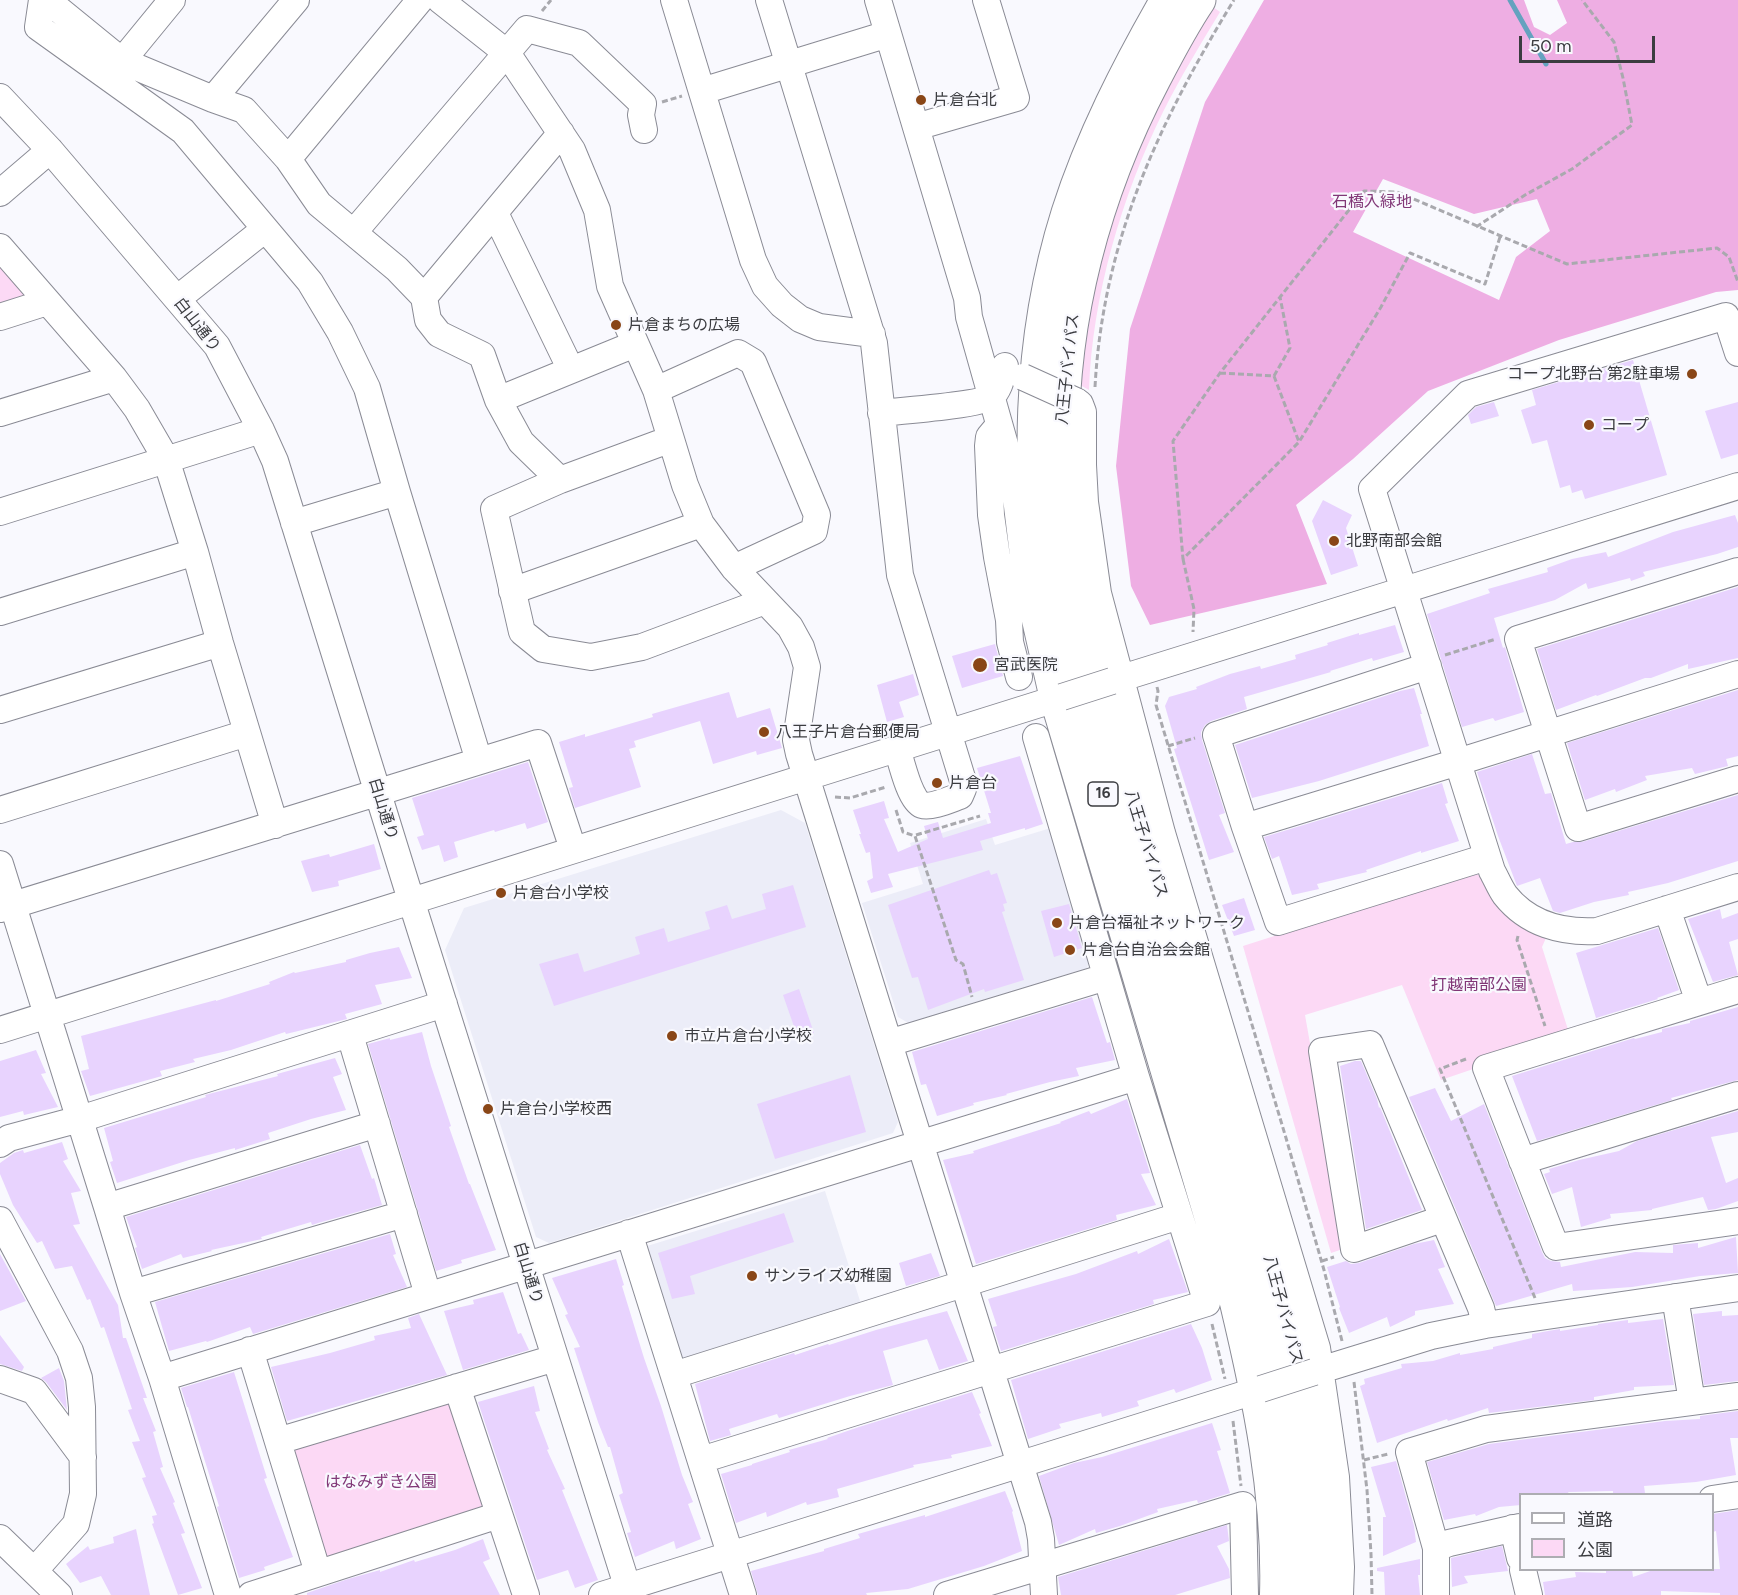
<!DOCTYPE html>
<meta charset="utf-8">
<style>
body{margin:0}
#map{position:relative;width:1738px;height:1595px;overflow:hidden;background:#f9f9fe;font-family:Figtree,"Noto Sans JP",sans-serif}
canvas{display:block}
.legend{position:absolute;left:1519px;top:1493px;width:195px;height:78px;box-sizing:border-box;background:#f9f9fe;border:2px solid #adadb2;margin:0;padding:8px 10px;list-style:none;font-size:18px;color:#3b3c40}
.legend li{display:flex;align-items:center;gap:12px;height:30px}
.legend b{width:30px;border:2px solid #adadb2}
.scale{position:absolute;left:1519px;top:36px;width:136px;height:27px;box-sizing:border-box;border:3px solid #3b3c40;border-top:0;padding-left:8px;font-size:18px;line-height:21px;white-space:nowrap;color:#3b3c40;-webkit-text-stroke:4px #f9f9fe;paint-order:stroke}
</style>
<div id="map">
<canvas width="1738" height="1595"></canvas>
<ul class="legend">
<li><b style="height:8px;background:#fff"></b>道路</li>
<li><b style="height:16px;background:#fcd9f5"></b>公園</li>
</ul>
<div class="scale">50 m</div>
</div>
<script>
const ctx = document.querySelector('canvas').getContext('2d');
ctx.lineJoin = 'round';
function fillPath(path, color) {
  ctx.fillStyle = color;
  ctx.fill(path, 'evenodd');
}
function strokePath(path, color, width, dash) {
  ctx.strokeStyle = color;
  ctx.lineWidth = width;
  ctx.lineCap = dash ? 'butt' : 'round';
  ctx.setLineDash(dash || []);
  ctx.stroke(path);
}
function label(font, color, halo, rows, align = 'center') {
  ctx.font = font + ' Figtree,"Noto Sans JP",sans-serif';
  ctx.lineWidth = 4.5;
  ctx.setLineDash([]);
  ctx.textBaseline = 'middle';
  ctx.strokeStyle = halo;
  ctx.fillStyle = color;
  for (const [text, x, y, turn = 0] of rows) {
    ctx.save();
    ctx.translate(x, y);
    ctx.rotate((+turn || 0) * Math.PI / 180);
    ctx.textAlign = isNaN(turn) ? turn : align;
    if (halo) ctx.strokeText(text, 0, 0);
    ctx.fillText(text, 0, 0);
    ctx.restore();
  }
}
const built = new Path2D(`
 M781,810L805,823L898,1122L893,1133L549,1243L536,1237L445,950L464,908Z
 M986,819L995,845L1054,827L1091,955L1087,968L910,1024L898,1017L862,903L923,884L910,843Z
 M825,1191L861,1304L678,1361L644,1247Z`);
const green = new Path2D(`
 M1209,4L1220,12C1200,45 1180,78 1163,112C1122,195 1092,297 1089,390L1080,385L1077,363L1117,190Z
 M0,258L30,290L28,301L0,309Z
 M1475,872L1546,938L1542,947L1570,1036L1441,1080L1402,985L1305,1015L1343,1230V1249L1331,1253L1243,946Z
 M450,1397L489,1512L324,1564L288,1447Z`);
const forest = new Path2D(`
 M1264,0H1524L1534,27L1550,35L1567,23L1557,0H1738V290L1716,292L1559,340L1428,391L1353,459L1296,505L1327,584L1150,625L1131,586L1116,466L1130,329L1205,102ZM1383,179L1474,214L1537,199L1550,231L1516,257L1499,300L1353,232Z`);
const stream = new Path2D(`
 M1510,0L1546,64`);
const building = new Path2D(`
 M1633,360L1667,475L1585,499L1582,490L1572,493L1570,485L1560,488L1547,440L1532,444L1521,410L1536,405L1532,390Z
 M1494,402L1499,416L1471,424L1468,415L1476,407Z
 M1738,402V454L1721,459L1705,411Z
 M1323,500L1352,515L1346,528L1358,566L1331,575L1312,521Z
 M1735,515L1738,523V547L1717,554L1643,572L1645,576L1631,581L1630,578L1588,589L1586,583L1555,600L1494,618L1503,648L1505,647L1524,712L1495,721L1493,718L1462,727L1427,614L1490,593L1488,589L1548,572L1547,568L1572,559L1606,552L1608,557L1673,532Z
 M1738,587V658L1688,669V664L1651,678H1645L1597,696L1596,695L1556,710L1537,649Z
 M1395,625L1404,652L1373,661L1372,658L1330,671L1331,672L1244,697L1247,709L1211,721L1205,725L1201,732L1202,740L1225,813L1219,815L1234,852L1209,860L1174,749L1177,748L1165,706L1169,697L1197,689L1196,687L1230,674L1260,666L1261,669L1296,659L1295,655L1328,645L1327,643L1359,633V635Z
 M995,644L1003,676L962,688L952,656Z
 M913,674L919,695L899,702L904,717L887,722L877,685Z
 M1414,688L1422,714H1420L1429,746L1319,781L1252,798L1235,745L1400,691Z
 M1738,690V756L1726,759L1728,766L1695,774L1692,768L1645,776L1647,780L1616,792L1615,789L1585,800L1567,743Z
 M729,692L737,718L770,708L782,748L757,755L756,751L713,764L700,721L634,741L636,747L629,749L641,787L575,808L569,788L573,787L559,742L585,734V737L653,717L652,714Z
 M1532,754L1545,794L1551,793L1566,844L1573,842H1582L1738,795V861L1668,883L1628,892L1629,895L1594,902L1560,913L1553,911L1540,878L1517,886L1498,836L1477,772Z
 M1020,756L1043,824L1025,830V828L980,841L983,850L888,874L893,887L871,893L867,881L873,878L870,852L866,853L859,834H861L853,810L884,801L889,818L884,819L898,852L928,839L924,826L938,822L943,838L991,823L988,813H991L977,768Z
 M528,762L548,822L527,829L525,823L495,832L494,830L454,842L458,857L444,862L439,845L422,850L417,837L424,835L412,798Z
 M1442,783L1448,803L1445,804L1459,841L1421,853V851L1366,870L1367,872L1317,884L1319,889L1292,895L1279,856L1272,859L1264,837Z
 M374,844L381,869L338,881L339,886L312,892L301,861L329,854L330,857Z
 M989,870L991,875L997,873L1007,903L1003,904L1005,911L1002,912L1024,980L985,992L984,989L928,1010L918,977L912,978L888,905Z
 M793,885L806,927L554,1006L539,964L578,953L584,972L640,954L635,937L664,928L668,942L710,929L705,912L727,905L732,919L766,909L762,894Z
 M1244,898L1255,930L1234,936L1222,905Z
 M1069,904L1082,948L1054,957L1041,911Z
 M1720,909L1722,919L1738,913V939L1729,942L1738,975L1713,982L1688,919Z
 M1658,928L1679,990L1657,998L1658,999L1596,1018L1576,953Z
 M399,947L412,978L375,985L382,1004L345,1014L347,1019L286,1034L285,1032L231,1050L193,1059L195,1062L160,1071L162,1076L90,1096L81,1071L89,1069L81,1036L216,1000V1001L270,984L269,982L294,972L295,973L346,962V960L370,953Z
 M799,989L814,1033L798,1038L783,995Z
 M1092,997L1107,1043L1110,1042L1115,1060L1076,1068L1079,1076L1050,1082L1006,1094L1007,1095L973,1103L974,1105L937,1116L926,1084L921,1085L912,1052Z
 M1738,1007V1080L1671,1098L1672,1100L1537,1141L1512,1076L1634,1038L1635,1039L1662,1032V1029L1690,1023V1021Z
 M422,1032L431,1066L451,1126L449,1127L469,1184H470L496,1250L461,1260L462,1263L436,1271L368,1044L390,1038V1040Z
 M36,1050L46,1073L41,1074L58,1107L24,1115L23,1111L0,1117V1061Z
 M335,1058L342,1074L333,1077L346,1110L311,1119L268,1133L270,1139L235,1150V1148L189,1160L117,1183L110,1162L113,1161L104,1128L206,1097L205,1095L278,1076L277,1074Z
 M1355,1061H1361L1377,1099L1379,1108L1380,1107L1422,1210L1366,1229L1340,1066Z
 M850,1075L866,1132L775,1159L757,1104Z
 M1435,1088L1451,1121L1484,1104L1542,1252L1545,1258L1551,1261L1560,1262L1561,1267L1635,1252L1673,1253V1245L1698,1243V1248L1736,1237L1738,1273L1700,1276L1632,1287L1604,1289L1573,1291L1572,1284L1496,1306L1409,1097Z
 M1127,1099L1150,1173L1141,1174L1156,1205L1116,1215L1117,1220L976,1264L943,1160L974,1153L973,1151L1061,1123L1060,1122L1089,1111L1091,1114Z
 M1738,1111V1132L1711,1137L1726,1183L1738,1178V1201L1716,1209L1708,1210L1703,1197L1652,1209V1210L1610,1214L1611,1218L1581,1227L1572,1187L1552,1194L1544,1174L1550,1172L1549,1169L1579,1160L1619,1151L1637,1141Z
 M62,1142L68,1159L63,1161L81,1191L71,1193L80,1224L73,1225L118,1305L123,1338H126L147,1398H143L156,1431L153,1432L163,1467L160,1468L175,1502L173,1503L185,1533L181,1534L202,1588L178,1595L152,1524L154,1523L152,1516L157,1515L142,1478L146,1477L132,1442L140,1441L128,1410L132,1409L104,1327L101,1328L90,1299L87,1300L72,1266L55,1269L42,1241L37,1243L13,1205L0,1174V1163L14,1153L23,1150L24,1153Z
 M360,1145L372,1179L374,1178L382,1205L318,1223L312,1225L311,1222L261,1237L262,1239L211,1250L212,1251L183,1258L181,1254L142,1269L135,1248L137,1247L126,1217Z
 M784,1213L794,1242L690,1276L695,1294L672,1299L658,1253Z
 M390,1234L396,1254L393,1255L407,1287L253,1334L250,1327L207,1342L206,1341L169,1351L155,1302Z
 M1169,1239L1188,1292L1153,1300L1154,1304L1001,1351L993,1327L997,1326L988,1299L1076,1274L1137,1251L1138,1254Z
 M1434,1240L1445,1267L1438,1269L1454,1304L1415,1311V1315L1390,1327L1387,1317L1349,1333L1339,1308L1340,1307L1327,1267L1346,1261L1351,1264L1359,1263L1414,1244Z
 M931,1253L940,1276L906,1286L899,1263Z
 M0,1254L26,1301L0,1311Z
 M616,1259L624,1285L622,1286L644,1358L661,1406L682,1475L693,1502L688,1504L701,1539L676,1549L674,1541L635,1557L627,1533L631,1532L619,1495L623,1493L610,1447H608L598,1422L574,1348L580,1347L565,1315L568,1314L552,1278Z
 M503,1292L518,1334L521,1333L529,1350L463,1370L444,1311L474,1304L473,1300Z
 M947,1311L968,1361L939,1370L927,1339L883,1351L893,1385L850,1396L779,1418L777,1414L729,1429L731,1435L710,1441L695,1384L794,1353L795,1355L828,1344L829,1345L876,1330Z
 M1722,1311V1316L1738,1315V1381L1704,1385L1693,1314Z
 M419,1314L447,1375L287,1421L271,1367L330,1353L375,1340L374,1336L411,1328L408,1318Z
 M1663,1319L1674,1385L1634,1387V1390L1594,1397V1400L1489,1413L1488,1408L1448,1421L1447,1419L1377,1443L1360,1386L1365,1384L1364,1379L1402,1368L1401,1364L1433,1361L1460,1353V1355L1493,1349V1347L1532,1338V1334L1548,1331L1560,1329V1331L1598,1325V1324L1628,1320V1323Z
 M1191,1324L1202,1348L1212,1380L1176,1393L1174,1389L1137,1401L1139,1406L1102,1417L1101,1413L1059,1424L1061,1428L1028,1439L1011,1380Z
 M0,1335L24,1367L22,1371L0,1364Z
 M59,1368L64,1381L67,1410L46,1382L41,1378Z
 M234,1372L267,1478L264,1479L293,1557L264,1567L265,1570L239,1578L217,1507L219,1506L188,1407H187L181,1388Z
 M534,1386L540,1411L535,1412L549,1449L547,1450L565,1489L562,1490L598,1580L575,1588L568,1570L537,1580L478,1402Z
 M972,1392L981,1413L979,1414L992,1446L951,1455L952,1458L913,1465L914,1467L837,1489L839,1497L807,1505L806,1502L767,1517L766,1512L736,1523L721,1474L752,1465V1464L790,1452L789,1450L828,1439L827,1438L859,1427Z
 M1738,1411V1438H1730L1736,1475L1696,1482L1644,1486L1645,1493L1613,1494V1491L1568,1492L1569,1494H1521V1505L1499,1507L1476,1516L1475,1514L1444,1520L1427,1462L1489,1444L1665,1421L1700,1419V1416Z
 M1212,1423L1221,1450L1217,1451L1230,1493L1198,1503L1197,1500L1157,1509L1158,1512L1120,1526L1096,1533L1095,1529L1059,1545L1039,1476L1074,1463L1102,1457Z
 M1396,1461L1414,1526L1416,1542L1383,1556V1517H1386L1371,1467Z
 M1005,1491L1013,1511L1012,1512L1022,1551L984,1566L908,1589L866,1593L867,1595H758L751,1571L824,1551V1549L860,1538L858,1534L925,1515V1517Z
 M1738,1510V1595H1720V1593L1661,1591V1595H1545L1543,1582L1576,1577L1575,1572L1606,1573V1570L1632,1569L1633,1577L1656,1569H1720L1716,1531L1713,1532V1514Z
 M1227,1525L1229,1541L1217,1546L1229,1569L1230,1578L1175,1595H1061L1058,1577Z
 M136,1529L150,1595H111L101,1576L80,1583L66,1564L88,1546L90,1550L114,1543L113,1537Z
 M483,1539L490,1559L483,1562L500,1595H307V1593L348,1579L380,1570V1572L414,1560L415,1562L455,1550Z
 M1502,1546L1508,1571L1464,1576L1468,1583L1452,1587L1451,1558Z
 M1420,1559V1575H1418L1420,1595H1385L1384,1572L1377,1571V1568Z`);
const path = new Path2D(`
 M542,11L551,0
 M662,102L682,96
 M1476,227L1525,195L1572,169L1632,125L1623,78L1614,42L1582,0
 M1500,237L1485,284L1410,253L1381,307L1299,442L1183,559L1173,441L1220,373L1364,191L1397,192L1567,264L1717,248L1729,257L1738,282
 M1220,373L1274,376L1290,348L1280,297
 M1274,376L1299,442
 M1095,387C1103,241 1159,122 1234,0
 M1183,559L1194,609L1193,632
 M1445,655L1496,639
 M1157,687L1158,691L1156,705L1286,1138L1324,1270L1342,1341
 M1168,746L1195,738
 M835,797L850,798L886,787
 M896,810L903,832L915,836L956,960L963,964L972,997
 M916,835L980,816
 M1518,936L1517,940L1545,1026
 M1466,1059L1440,1069L1535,1298
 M1322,1261L1334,1257
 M1212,1324L1225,1379
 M1354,1382L1367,1490L1371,1554L1372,1595
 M1233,1421L1241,1486
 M1364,1460L1388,1454`);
const minor = new Path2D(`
 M42,0L38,27L183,131L310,282L340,332L367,388L397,492L479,761
 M47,0L122,61L213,99L244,110L288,159L319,204L397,269L424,297
 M440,0L507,53L572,150L597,210L610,286L656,390L685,485L701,524L734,568L790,627L801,647L807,667L796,740L799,754L1038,1522L1041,1539L1044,1595
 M674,0L753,260L765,286L782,305L800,319L819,327L872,334
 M769,0L874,343L900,575L963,781V789L960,796C951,799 931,808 922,805C910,801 901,761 897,748
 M878,0L967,298L969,317L1013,473L1023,555L1033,611L1053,699L1233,1303C1256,1399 1276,1496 1273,1595
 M122,61L172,0
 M702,91L888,34
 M0,97L50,150L217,346L261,430L275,461L411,900L630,1595
 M213,99L296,0
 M916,127L1016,98L986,0
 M288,159L420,0
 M0,193L50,150
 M495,213L571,370
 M354,232L527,29L579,43L643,104L641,115L644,130
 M0,247L114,378L137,409L166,459L195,552L220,643L275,825
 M177,299L265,229
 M0,317L47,302
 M1738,353L1726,316L1468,394L1372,489L1492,871C1496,878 1500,888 1505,895C1528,924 1562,933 1597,931L1738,887
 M656,390L738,353L753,362L817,515L814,531L734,568
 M498,400L635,344
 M1076,401L1080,404L1083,412V465L1085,502L1098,593L1162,833L1317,1348L1336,1477L1341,1567L1340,1595
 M0,413L114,378
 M881,413C900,411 982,405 992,396C1000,389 1002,375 1005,366
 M999,425L989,437L988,446L991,515L997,557L1009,620L1010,642L1019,677
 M671,439L560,480L494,509L522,632L543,649L591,657L642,647L765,601
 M560,480L521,442L498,400L482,355L439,334L428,320L424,297L561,133
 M0,512L261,430
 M294,523L397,492
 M1738,571L1518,639L1578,828L1738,779
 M512,591L701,524
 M0,612L195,552
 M1428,666L1216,735L1245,827L1278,922L1487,857
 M1112,681L1738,486
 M0,710L220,643
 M0,810L247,733
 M1245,827L1458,762L1738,674
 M0,864L107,1207L133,1293L162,1378L228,1595
 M0,909L538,743L573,849
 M1667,909L1699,1002
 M1738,990L1486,1068L1556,1247L1738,1221
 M0,1030L1062,697
 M350,1035L428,1295
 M889,1043L1106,977
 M0,1144L9,1138L80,1119L444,1004
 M1522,1161L1738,1095
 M107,1207L377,1124
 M1442,1219L1354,1249L1322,1051L1370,1044L1481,1308L1485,1325
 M0,1220L70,1351L79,1378L82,1407L83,1494L76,1524L35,1570
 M629,1233L743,1595
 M133,1293L404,1214
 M1675,1297L1692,1402
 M250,1350L318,1573
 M1314,1372L1431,1336L1485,1325L1738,1288
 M674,1375L1179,1216
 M162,1378L1136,1077
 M0,1379L34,1391L83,1457
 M457,1387L526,1595
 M278,1441L555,1358
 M701,1460L1207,1303L1136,1077L1036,737
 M1712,1499L1738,1495
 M1513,1528L1520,1558
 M0,1538L59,1595
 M1436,1548L1409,1452L1486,1429L1738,1396
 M1523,1570L1529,1595
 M251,1595L499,1515
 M602,1595L1261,1389
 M947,1595L1243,1505L1245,1595
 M1436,1595V1548L1449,1543L1520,1527`);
const highway = new Path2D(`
 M1167,0C1128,68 1092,138 1068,213C1029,337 1024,481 1051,608C1060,647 1072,687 1083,726L1253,1298C1279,1395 1297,1495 1294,1595
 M1199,0C1182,25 1168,52 1154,79C1084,213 1052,358 1065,509C1071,581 1090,649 1109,718L1280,1291C1306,1390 1324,1492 1321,1595`);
const minorBridge = new Path2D(`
 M1023,377L1076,401
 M1062,697L1112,681
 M1261,1389L1314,1372`);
const markers = [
 [921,100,6,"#894617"],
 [616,325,6,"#894617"],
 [1692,374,6,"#894617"],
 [1589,425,6,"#894617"],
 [1334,541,6,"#894617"],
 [980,665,8,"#894617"],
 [764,732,6,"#894617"],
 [937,783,6,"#894617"],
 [501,893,6,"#894617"],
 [1057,923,6,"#894617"],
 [1070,950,6,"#894617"],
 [672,1036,6,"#894617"],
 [488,1109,6,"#894617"],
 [752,1276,6,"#894617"]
];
const shields = [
 [1103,794,30]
];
const shieldNames = [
 ["16",1103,794]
];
const poiNames = [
 ["片倉台北",933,100],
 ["片倉まちの広場",628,325],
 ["コープ北野台 第2駐車場",1680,374,"right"],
 ["コープ",1601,425],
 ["北野南部会館",1346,541],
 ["宮武医院",994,665],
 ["八王子片倉台郵便局",776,732],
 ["片倉台",949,783],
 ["片倉台小学校",513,893],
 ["片倉台福祉ネットワーク",1069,923],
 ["片倉台自治会会館",1082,950],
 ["市立片倉台小学校",684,1036],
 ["片倉台小学校西",500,1109],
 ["サンライズ幼稚園",764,1276]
];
const parkNames = [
 ["石橋入緑地",1372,202],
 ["打越南部公園",1479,985],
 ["はなみずき公園",381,1482]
];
const streetNames = [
 ["白山通り",197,325,52],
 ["八王子バイパス",1068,369,-84],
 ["白山通り",383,809,73],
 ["八王子バイパス",1146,844,73],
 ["白山通り",528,1273,73],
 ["八王子バイパス",1283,1310,75]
];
fillPath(built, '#ecedf8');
fillPath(green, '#fcd9f5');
fillPath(forest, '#eeaee3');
strokePath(stream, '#64a2bf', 5);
fillPath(building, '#e8d3fe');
strokePath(minor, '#8a8b95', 28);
strokePath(highway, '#8a8b95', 35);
strokePath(path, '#a9a9ae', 3, [6, 3]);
strokePath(minor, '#fff', 26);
strokePath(highway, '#fff', 33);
strokePath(minorBridge, '#8a8b95', 28, []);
strokePath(minorBridge, '#fff', 26);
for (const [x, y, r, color] of markers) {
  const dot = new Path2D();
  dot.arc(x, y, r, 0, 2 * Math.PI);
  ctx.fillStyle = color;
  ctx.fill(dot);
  strokePath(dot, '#f9f9fe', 2);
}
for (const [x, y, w] of shields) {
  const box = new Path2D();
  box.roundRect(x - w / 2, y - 12, w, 24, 4.5);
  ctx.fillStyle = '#f9f9fe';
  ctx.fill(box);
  strokePath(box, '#3b3c40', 1.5);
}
label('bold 15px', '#3b3c40', null, shieldNames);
label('16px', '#3b3c40', '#f9f9fe', poiNames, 'left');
label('16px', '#813777', '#f9f9fe', parkNames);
label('16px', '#3b3c40', '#f9f9fe', streetNames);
</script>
